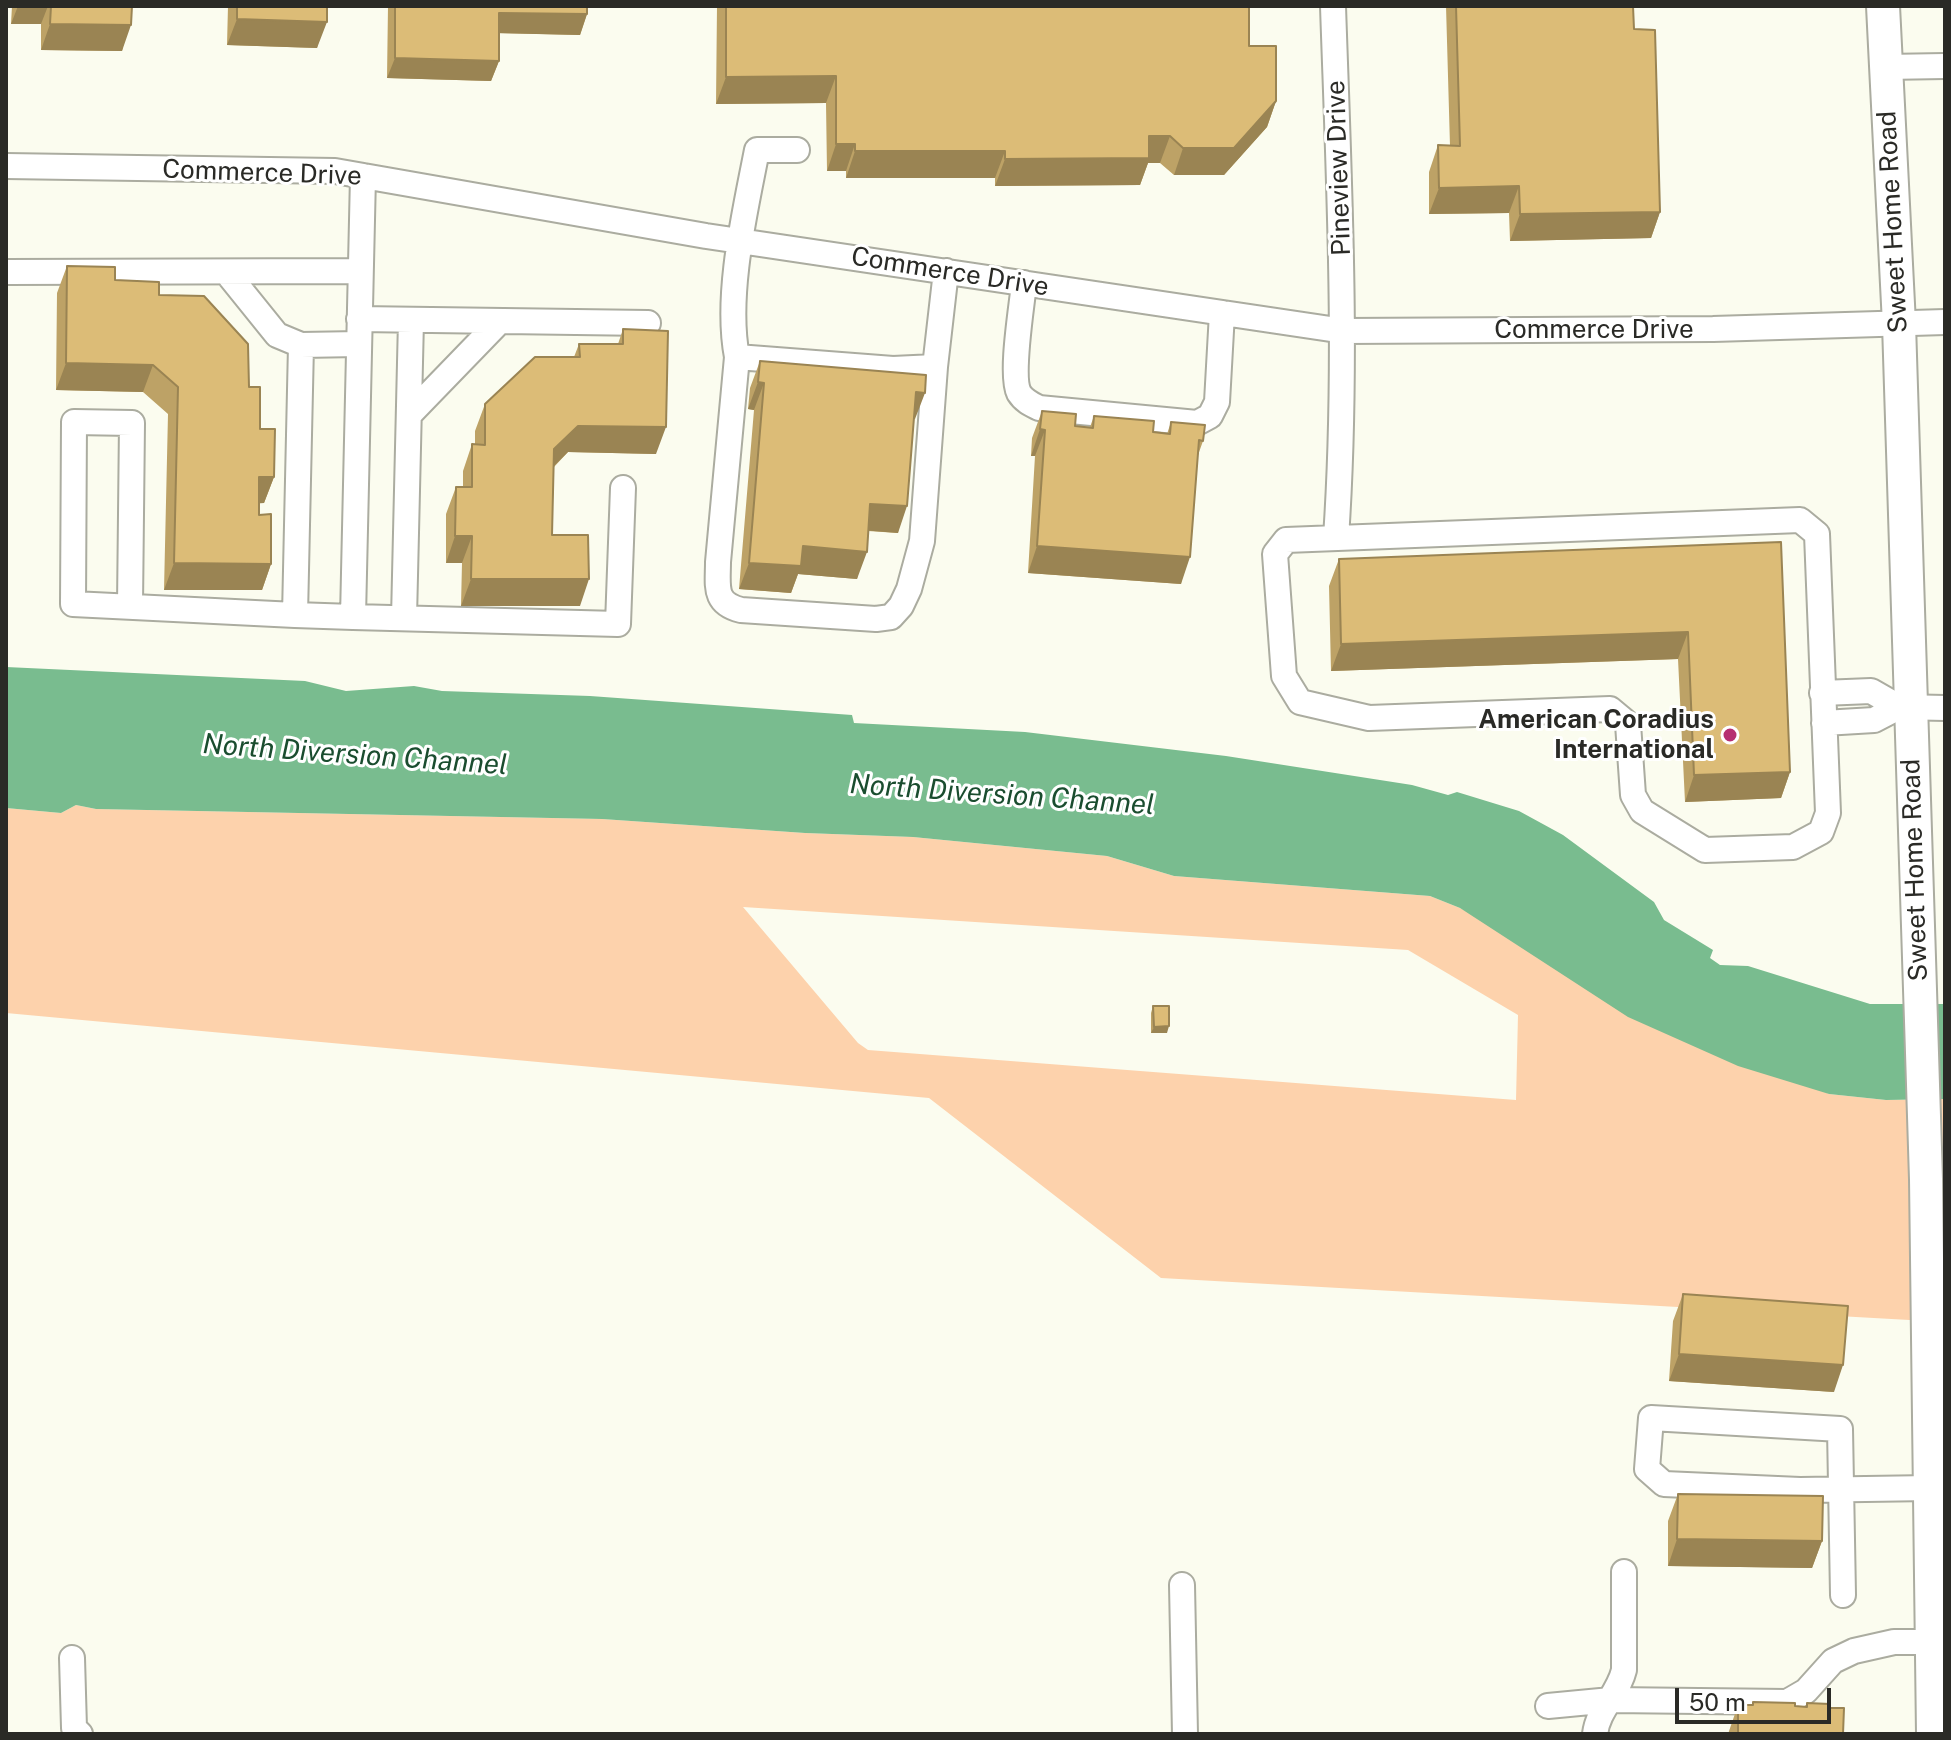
<!DOCTYPE html>
<style>
body{margin:0}
#map{position:relative;width:1951px;height:1740px;overflow:hidden;background:#fbfcef;font-family:"Public Sans",sans-serif}
canvas{display:block}
.frame{position:absolute;inset:0;border:8px solid #2a2a26;pointer-events:none}
.scale{position:absolute;left:1675px;top:1688px;width:156px;height:36px;box-sizing:border-box;border:4px solid #2a2a26;border-top:0;padding-left:10px;font-size:24px;line-height:28px;white-space:nowrap;color:#2a2a26;-webkit-text-stroke:6px #fff;paint-order:stroke}
</style>
<div id="map">
<canvas width="1951" height="1740"></canvas>
<div class="frame"></div>
<div class="scale">50 m</div>
</div>
<script>
const ctx = document.querySelector('canvas').getContext('2d');
ctx.lineJoin = 'round';
function fillPath(path, color) {
  ctx.fillStyle = color;
  ctx.fill(path, 'evenodd');
}
function strokePath(path, color, width, dash) {
  ctx.strokeStyle = color;
  ctx.lineWidth = width;
  ctx.lineCap = dash ? 'butt' : 'round';
  ctx.setLineDash(dash || []);
  ctx.stroke(path);
}
function label(font, color, halo, rows, align = 'center') {
  ctx.font = font + ' "Public Sans",sans-serif';
  ctx.lineWidth = 6;
  ctx.setLineDash([]);
  ctx.textBaseline = 'middle';
  ctx.strokeStyle = halo;
  ctx.fillStyle = color;
  for (const [text, x, y, turn = 0] of rows) {
    ctx.save();
    ctx.translate(x, y);
    ctx.rotate((+turn || 0) * Math.PI / 180);
    ctx.textAlign = isNaN(turn) ? turn : align;
    if (halo) ctx.strokeText(text, 0, 0);
    ctx.fillText(text, 0, 0);
    ctx.restore();
  }
}
const green = new Path2D(`
 M76,805L96,809L602,819L805,833L913,837L1107,856L1174,876L1430,896L1460,908L1829,1094L1886,1100L1945,1099V1322L1161,1278L929,1098L6,1013V808L61,813ZM743,907L1408,950L1518,1015L1516,1100L868,1050L858,1043Z`);
const water = new Path2D(`
 M6,667L305,681L346,691L414,686L442,691L590,696L852,715L854,723L1025,732L1226,756L1412,785L1448,795L1457,792L1519,811L1563,835L1654,902L1664,920L1713,950L1710,958L1720,965L1748,966L1870,1004H1945V1099L1886,1100L1829,1094L1738,1066L1628,1017L1460,908L1430,896L1174,876L1107,856L913,837L805,833L602,819L96,809L76,805L61,813L6,808Z`);
const minor = new Path2D(`
 M1333,6C1339,184 1348,360 1336,538
 M1885,67L1945,66
 M797,150H757C745,212 725,295 737,357L893,369L935,367L946,271
 M6,166L335,171L706,236L1344,331L1713,329L1945,322
 M363,176L353,617L618,624L623,488
 M6,272L360,271
 M227,273L277,335L301,345L359,344
 M1024,283C1022,306 1010,375 1019,393C1024,401 1031,404 1039,408L1197,423L1210,416L1217,402L1222,313
 M359,319L648,323
 M737,357L718,562C718,586 713,603 741,610L876,619L891,617L901,606L909,589L922,541L935,367
 M409,415L500,321
 M1800,520L1817,534L1828,813L1821,832L1793,847L1705,850L1642,811L1633,795L1628,724L1610,709L1369,718L1300,702L1284,676L1275,554L1286,540Z
 M130,605L132,423L74,422L73,604L295,615L301,345
 M295,615L353,617
 M404,618L411,320
 M1822,693L1871,691L1899,707L1874,720L1824,723
 M1899,707L1945,708
 M1182,1585L1185,1734
 M1843,1595L1840,1429L1651,1418L1647,1469L1664,1484L1800,1490L1931,1488
 M72,1658L74,1728L80,1734
 M1548,1706L1611,1700L1787,1702L1806,1691L1833,1661L1854,1651L1894,1642H1933
 M1595,1734C1598,1709 1618,1695 1624,1670V1572`);
const major = new Path2D(`
 M1883,6L1899,324L1926,1179L1933,1734`);
const wall = new Path2D(`
 M12,6H132L122,51L41,50V24H11Z
 M228,6H327L317,48L227,45Z
 M388,6H587V14L580,35L499,33V61L491,81L387,78Z
 M717,6H1249V46L1276,101L1267,127L1224,175H1174L1160,163H1148L1140,185L995,186V178H846V171H827L826,103L716,104Z
 M1446,6H1633L1634,29L1660,212L1651,238L1510,241L1509,213L1429,214V172L1438,145L1450,146Z
 M67,266L115,280L159,295L249,387L274,477L264,503H259V515L271,564L262,590H164L168,414L143,392L56,390L57,293Z
 M623,329L656,454L568,452L554,467L552,535L580,606H461L462,563H446V514L456,487H463V471L472,444H475V431L485,404L574,357L579,344H618Z
 M760,361L915,419H914L898,533L868,531L857,579L798,574L791,593L739,589L754,410L748,409L750,388Z
 M1042,411L1075,426L1090,427L1094,416L1153,432L1167,434L1171,422L1203,441L1198,455L1181,584L1028,573L1035,456H1031L1032,438Z
 M1781,542L1790,772L1781,798L1685,802L1678,659L1331,671L1329,586L1339,559Z
 M1153,1006L1167,1033H1151V1013Z
 M1683,1294L1834,1392L1669,1381L1673,1321Z
 M1678,1494L1822,1541L1812,1568L1668,1566V1521Z
 M1753,1702L1805,1707L1807,1703L1829,1708L1843,1734H1728L1738,1705H1752Z`);
const shadedWall = new Path2D(`
 M18,6H48L41,24H11Z
 M499,13L587,14L580,35L492,33Z
 M237,19L327,22L317,48L227,45Z
 M50,24L131,25L122,51L41,50Z
 M395,58L499,61L491,81L387,78Z
 M836,76L826,103L716,104L726,77Z
 M1276,101L1267,127L1224,175H1174L1183,148Z
 M1149,136H1170L1160,163H1148L1140,185L995,186L1005,159Z
 M836,144H855L846,171H827Z
 M855,151H1005L995,178H846Z
 M1519,186L1509,213L1429,214L1439,188Z
 M1660,212L1651,238L1510,241L1520,214Z
 M66,363L153,365L143,392L56,390Z
 M758,382L764,383L754,410L748,409Z
 M916,392L925,393L915,419H906Z
 M578,426L666,427L656,454L568,452L544,476L554,449Z
 M1040,429L1045,430L1035,456H1031Z
 M259,477H274L264,503L250,504Z
 M870,504L907,506L898,533L861,530Z
 M455,536H472L462,563H446Z
 M803,546L867,552L857,579L798,574L791,593L739,589L749,563Z
 M1037,546L1190,557L1181,584L1028,573Z
 M174,563L271,564L262,590H164Z
 M471,579H589L580,606H461Z
 M1688,632L1678,659L1331,671L1341,644Z
 M1790,772L1781,798L1685,802L1694,775Z
 M1169,1026L1167,1033H1151L1154,1027Z
 M1679,1354L1843,1365L1834,1392L1669,1381Z
 M1677,1539L1822,1541L1812,1568L1668,1566Z`);
const building = new Path2D(`
 M51,6H132L131,25L50,24Z
 M237,6H327V22L237,19Z
 M395,6H587V14L499,13V61L395,58Z
 M726,6H1249V46H1276V101L1234,148H1183L1170,136H1149V158L1005,159V151H855V144H836V76L726,77Z
 M1456,6H1633L1634,29L1655,30L1660,212L1520,214L1519,186L1439,188L1438,145L1460,146Z
 M67,266L115,267V280L159,282V295L204,296L248,344L249,387H260V429H275L274,477H259V515L271,514V564L174,563L178,387L153,365L66,363Z
 M623,329L668,331L666,427L578,426L554,449L552,535H588L589,579H471L472,536H455L456,487H472V444L485,445V404L535,357H580L579,344H623Z
 M760,361L926,375L925,393L916,392L907,506L870,504L867,552L803,546L801,566L749,563L764,383L758,382Z
 M1042,411L1076,414L1075,426L1093,428L1094,416L1154,421L1153,432L1170,434L1171,422L1205,425L1203,441L1199,440L1190,557L1037,546L1045,430L1040,429Z
 M1781,542L1790,772L1694,775L1688,632L1341,644L1339,559Z
 M1153,1006H1169V1026L1154,1027Z
 M1683,1294L1848,1306L1843,1365L1679,1354Z
 M1678,1494L1823,1496L1822,1541L1677,1539Z
 M1753,1702L1795,1703V1706L1807,1707V1703L1830,1704L1829,1708H1844L1843,1734H1738V1705H1753Z`);
const markers = [
 [1730,735,8,"#b62f71"]
];
const streetNames = [
 ["Pineview Drive",1339,168,-92],
 ["Commerce Drive",262,173,2],
 ["Sweet Home Road",1893,222,-93],
 ["Commerce Drive",950,272,9],
 ["Commerce Drive",1594,330],
 ["Sweet Home Road",1915,870,-92]
];
const poiNames = [
 ["American Coradius",1714,720],
 ["International",1714,750]
];
const waterNames = [
 ["North Diversion Channel",355,755,4],
 ["North Diversion Channel",1002,795,4]
];
fillPath(green, '#fdd2ac');
fillPath(water, '#79bc8f');
strokePath(minor, '#abaca0', 28);
strokePath(major, '#abaca0', 36);
strokePath(minor, '#fff', 24);
strokePath(major, '#fff', 32);
fillPath(wall, '#bda266');
fillPath(shadedWall, '#9a8453');
fillPath(building, '#dcbc77');
strokePath(building, '#9a8453', 2);
for (const [x, y, r, color] of markers) {
  const dot = new Path2D();
  dot.arc(x, y, r, 0, 2 * Math.PI);
  ctx.fillStyle = color;
  ctx.fill(dot);
  strokePath(dot, '#fff', 3);
}
label('26px', '#2a2a26', '#fff', streetNames);
label('bold 26px', '#2a2a26', '#fff', poiNames, 'right');
label('italic 28px', '#1a4d2f', '#fff', waterNames);
</script>
